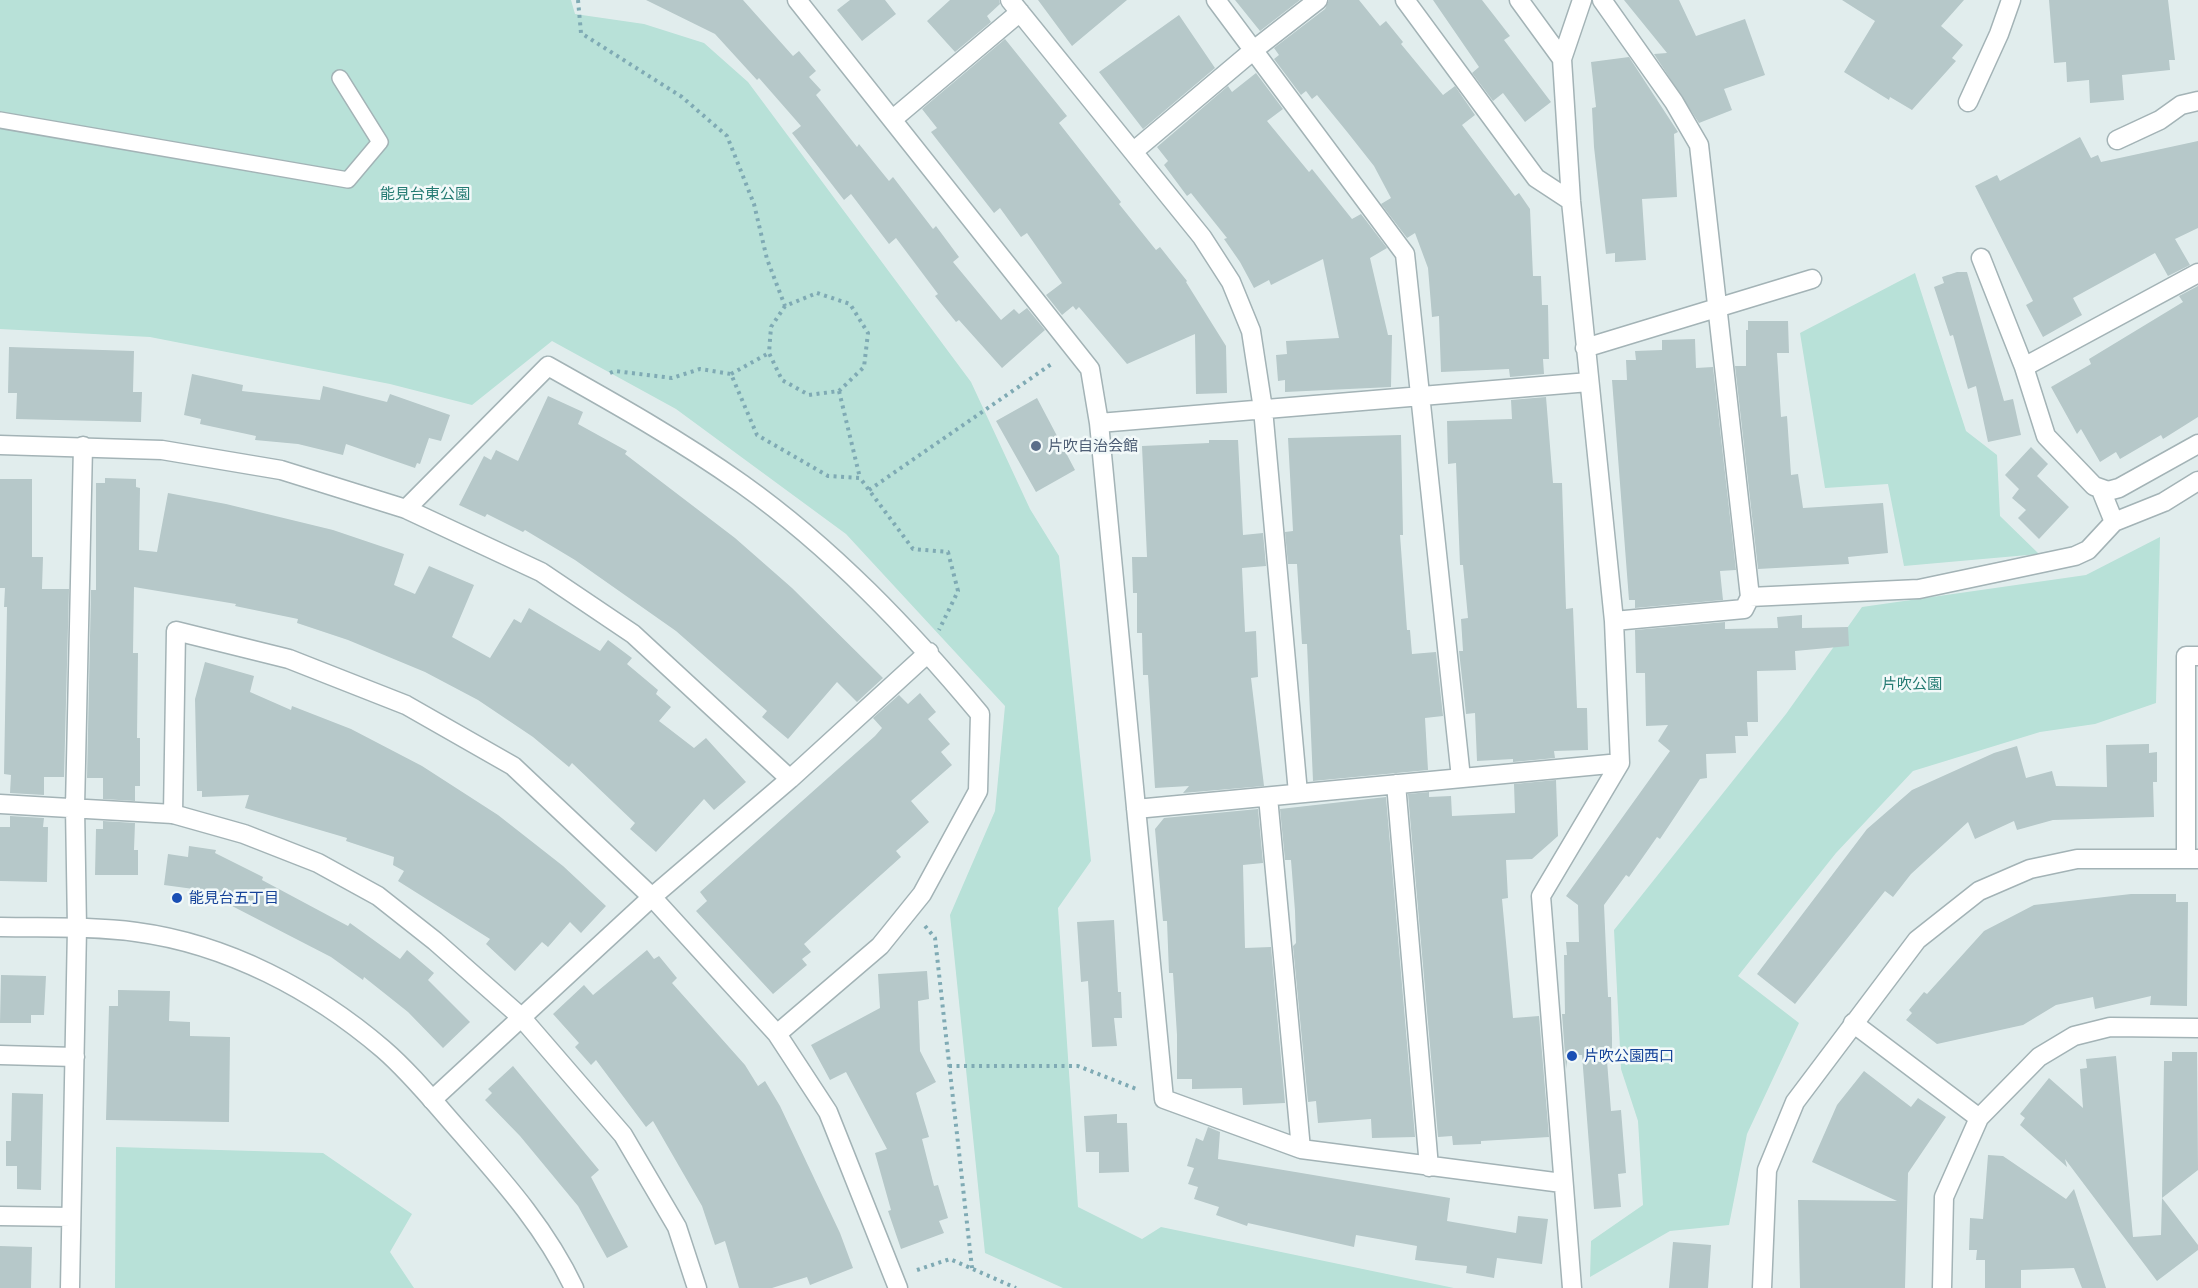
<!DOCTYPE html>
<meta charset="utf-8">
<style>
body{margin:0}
canvas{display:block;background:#e1eded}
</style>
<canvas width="2198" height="1288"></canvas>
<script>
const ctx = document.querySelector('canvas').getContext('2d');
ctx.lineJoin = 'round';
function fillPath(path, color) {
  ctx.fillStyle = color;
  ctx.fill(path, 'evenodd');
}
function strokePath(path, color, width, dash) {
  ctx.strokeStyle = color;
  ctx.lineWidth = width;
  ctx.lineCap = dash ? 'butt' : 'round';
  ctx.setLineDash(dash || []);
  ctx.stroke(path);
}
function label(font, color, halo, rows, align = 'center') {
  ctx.font = font + ' Inter,"Noto Sans JP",sans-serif';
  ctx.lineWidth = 5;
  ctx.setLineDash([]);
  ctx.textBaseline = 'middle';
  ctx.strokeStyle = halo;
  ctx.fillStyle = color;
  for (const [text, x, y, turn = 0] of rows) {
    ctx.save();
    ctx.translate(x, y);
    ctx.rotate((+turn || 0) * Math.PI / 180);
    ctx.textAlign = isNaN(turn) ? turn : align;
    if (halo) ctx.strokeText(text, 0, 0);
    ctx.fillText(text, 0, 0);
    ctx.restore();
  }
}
const green = new Path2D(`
 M0,0H571L575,14L644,24L704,43L748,82L971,382L1030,509L1059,556L1091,861L1058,908L1078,1207L1142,1239L1161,1227L1454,1288H1063L985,1253L950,915L995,811L1005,706L846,534L676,409L552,341L472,405L390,384L150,337L0,329Z
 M1915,273L1966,431L1997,455L2000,516L2039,554L1904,566L1888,484L1825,488L1800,333Z
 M2160,537L2156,703L2095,724L2040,732L1913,771L1836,853L1738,976L1799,1023L1747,1134L1729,1225L1670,1231L1590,1277L1591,1241L1643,1205L1638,1121L1621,1069L1614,930L1786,714L1862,607L2086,575Z
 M116,1147L323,1153L412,1214L390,1252L414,1288H115Z`);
const building = new Path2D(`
 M646,0H743L793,56L799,51L816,71L809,77L821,90L816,95L857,147L859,144L889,181L893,177L933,229L936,226L959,257L953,262L1001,320L1014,309L1019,314L1027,308L1045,330L1002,368L959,320L956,322L935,296L938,294L896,238L889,244L851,194L844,200L792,133L801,126L759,78L757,80L715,34Z
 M850,0H885L896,14L862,41L837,10Z
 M950,0H999L1000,4L987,16L991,22L955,52L927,21Z
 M1038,0H1127L1072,46Z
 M1235,0H1300L1260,31Z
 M1329,0H1359L1380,26L1386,21L1403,42L1401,44L1443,95L1455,86L1475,115L1462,125L1515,196L1519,193L1530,209L1533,276H1541L1542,305H1548L1549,359H1543L1544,374L1510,377L1509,369L1441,372L1439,316L1432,317L1428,268L1415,233L1407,238L1381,204L1391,198L1374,166L1348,133L1317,95L1312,99L1306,91L1301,95L1274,59L1279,55L1274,48L1325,9Z
 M1433,0H1482L1510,36L1504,40L1551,102L1525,122L1503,93L1493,101L1472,73L1479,67Z
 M1624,0H1679L1696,36L1745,19L1765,75L1724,89L1732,110L1699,123L1654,54L1667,53Z
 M1842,0H1964L1941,26L1963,45L1952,58L1956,61L1912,110L1890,97L1889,100L1844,72L1875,21Z
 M2049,0H2168L2175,60H2169L2170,70L2122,75L2124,100L2090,103L2089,80L2067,82L2066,62L2054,63Z
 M1179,15L1215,68L1143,129L1099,72Z
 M1005,39L1067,116L1059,123L1121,202L1119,204L1156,250L1160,247L1187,281L1186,282L1226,346L1227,393L1196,394L1195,334L1127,364L1079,307L1076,310L1073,306L1062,315L1046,295L1062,283L1027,233L1021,237L1000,208L994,213L931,132L937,128L922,109Z
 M1629,57L1678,132L1674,134L1677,197L1642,199L1646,260L1615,262V253L1606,254L1594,147L1592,108L1596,107L1591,62Z
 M1256,73L1283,109L1267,121L1309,172L1312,169L1352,219L1361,214L1387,248L1370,258L1388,335H1392L1391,387L1285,392V380L1278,381L1276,355L1287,354L1286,341L1339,338L1323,259L1271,285L1269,280L1254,288L1240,262L1224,239L1227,238L1191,193L1187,196L1164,165L1168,161L1157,147L1228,86L1232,92Z
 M2080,137L2091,158L2098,155L2101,162L2198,141V228L2175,239L2190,265L2168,276L2155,253L2073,298L2082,315L2043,337L2026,305L2033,301L1975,186L1997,175L2000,181Z
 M1957,272H1967L2004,401L2013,399L2021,435L1988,442L1976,386L1968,389L1953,335L1950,336L1934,287L1944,283L1942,277Z
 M2198,286V417L2163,439L2161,435L2120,459L2116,452L2100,462L2081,429L2077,434L2051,387L2091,364L2089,359L2183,302L2179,296Z
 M1748,321H1788L1789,353H1777L1781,417L1787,416L1791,475L1798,474L1803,508L1883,503L1888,553L1848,557L1849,564L1758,569L1735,366H1746V330H1748Z
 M1695,339L1696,368L1713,367L1736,570L1720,571L1723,600L1635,608V600H1629L1612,380H1627L1626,360H1636L1635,351L1662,350V340Z
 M9,347L134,351L133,392H142L141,422L16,419L17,393H8Z
 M192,374L243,385L242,391L320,400L323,386L387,402L390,394L450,415L441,441L429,438L420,464L417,463L415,468L346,444L343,455L298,444L255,440L256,436L200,424L201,419L184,415Z
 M548,396L583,412L578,424L627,451L625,454L735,538L792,588L883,678L857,702L837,682L788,739L762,717L767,711L676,631L575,560L525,530L523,532L487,514L485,517L459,505L484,456L491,460L496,450L518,461Z
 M1546,397L1553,483H1562L1566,609L1573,608L1577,708H1587L1588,750L1554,751L1555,758L1513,762V759L1477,761L1475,713L1466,714L1459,651H1463L1461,619L1468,618L1463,565H1460L1456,463L1448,464L1447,421L1512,419L1511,400Z
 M1037,398L1075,470L1036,492L996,421Z
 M1401,435L1403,535H1400L1407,630H1410L1412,654L1436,652L1443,716L1425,718L1428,770L1313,781L1307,644H1302L1297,564H1288L1285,532L1293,531L1288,438Z
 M1209,440H1238L1243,535L1263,533L1266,566L1242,568L1245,632L1256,631L1258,677L1251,678L1264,786L1183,793L1189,786L1155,788L1148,675H1143L1142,633H1137V593H1133L1132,557H1147L1142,446L1209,443Z
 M2031,447L2048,464L2037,476L2069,507L2039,539L2018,518L2026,510L2012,498L2019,489L2005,475Z
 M105,478L136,479V487L140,488L139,550L157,552L168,493L226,504L333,530L404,554L394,585L415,594L429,566L474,585L452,637L490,658L514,619L521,623L529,608L600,651L608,640L632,658L627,664L658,690L656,694L671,707L659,721L694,748L706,738L746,782L714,810L704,799L656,852L630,829L635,823L572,763L569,767L533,737L478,700L425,672L348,640L297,623L298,619L235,606L236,604L134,587L133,653H138L137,738H140V786H135V801L103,799V778H87L91,590H96V483H105Z
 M0,479H32V557H43L42,589H69L64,777H44V795L10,793L11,775L4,774L7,607H4L5,588H0Z
 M1802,615V628L1848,627L1849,646L1795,651L1796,670L1757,671L1758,722H1747L1748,736H1735L1736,753L1706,754L1707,778L1700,779L1660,839L1657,837L1629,877L1626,875L1604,905L1608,997H1611L1612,1039V1061H1607L1611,1111L1621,1110L1626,1173L1618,1174L1621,1207L1594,1209L1582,1055H1568L1566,1069L1562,1014H1565L1564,955H1567L1566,942H1579L1578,905L1566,896L1670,751L1658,741L1668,725L1646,726L1645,673H1636L1635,630L1725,622V629L1778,628L1777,617Z
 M205,662L254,676L250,692L291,710L292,706L351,729L422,766L498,815L563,866L606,906L581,933L570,922L548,947L542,942L515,971L486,944L490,939L398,881L404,871L393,865L394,857L346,841L347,838L245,808L249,795L202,797V791H197L195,699Z
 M920,693L936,712L928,719L950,744L941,752L952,765L911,801L929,822L896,851L901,857L804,944L811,952L802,959L807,965L773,994L696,911L707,901L700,892L875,736L882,728L873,718L899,695L908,704Z
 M2149,744V753L2157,752V782H2153L2154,817L2053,820L2017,830L2014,821L1975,839L1968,822L1911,874L1893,897L1885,891L1795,1004L1757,974L1867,829L1912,790L1994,753L2017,746L2026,778L2052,771L2056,786L2107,787L2106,745Z
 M1556,780L1558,836L1532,859L1506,860L1508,898L1502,899L1513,1018L1539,1016L1549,1137L1481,1141V1144L1453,1145L1452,1136L1438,1137L1408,794L1429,792V797L1451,796L1452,816L1515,813L1514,784Z
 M1386,797L1415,1137L1372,1138L1371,1119L1318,1123L1316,1101L1308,1102L1293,946L1296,943L1295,911L1291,860H1285L1280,809Z
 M1258,809L1263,863L1243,865L1245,948L1271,947L1285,1103L1243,1105L1242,1088L1192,1089V1079H1177V1035L1173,973H1169L1167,921H1163L1155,829L1164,818Z
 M10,816L44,818L43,827H48L47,882L0,881V827H10Z
 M103,821L135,823L134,850H138V875H95L96,829H103Z
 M189,846L216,850L215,853L263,877L262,880L348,926L350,923L400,959L407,950L434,973L428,980L470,1022L443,1048L408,1012L364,977L363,980L331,957L201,890L164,885L168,854L188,857Z
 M2131,894H2176V902H2188L2187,1006L2150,1005L2151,996L2095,1009L2093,997L2056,1005L2023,1025L1937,1044L1906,1020L1912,1013L1909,1010L1924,992L1927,994L1984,931L2034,905Z
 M1114,920L1118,992H1121L1122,1018H1114L1117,1046L1092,1047L1088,981L1081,982L1077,922Z
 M647,950L654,959L659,956L677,978L672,983L745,1065L758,1086L765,1081L780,1106L840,1233L853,1268L810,1285L807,1277L772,1288H739L725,1241L715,1245L702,1206L653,1121L646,1127L596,1060L591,1065L575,1047L579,1043L553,1014L584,985L593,995Z
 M927,971L929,999L918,1001L920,1051L936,1082L916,1093L929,1137L922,1139L934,1186L938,1185L948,1218L939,1221L944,1233L901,1249L888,1211L891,1210L875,1153L887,1149L846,1072L830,1080L811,1045L880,1008L878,974Z
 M1,975L46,976L44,1015H31V1023H0Z
 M118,990L170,991L169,1021L190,1022V1036L230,1037L229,1122L106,1120L109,1006H118Z
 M2172,1052H2197L2198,1170L2162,1198L2164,1061H2172Z
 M2116,1056L2133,1237L2161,1235L2162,1198L2198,1245V1250L2157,1281L2065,1159L2067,1167L2020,1125L2025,1118L2020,1114L2049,1078L2083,1108L2080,1069L2087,1068L2086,1059Z
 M513,1066L599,1170L591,1177L628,1247L607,1258L578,1206L520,1136L485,1100L492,1093L488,1089Z
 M1864,1071L1911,1107L1918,1098L1946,1117L1908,1173L1905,1288H1800L1798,1200L1897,1201L1812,1162L1837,1105Z
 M12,1093L43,1094L41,1190L17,1189V1166H6V1141H11Z
 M1117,1114V1123H1127L1129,1172L1099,1173V1152H1086L1084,1116Z
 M1208,1127L1220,1132L1218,1159L1450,1198L1447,1221L1516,1233L1518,1216L1548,1219L1542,1264L1497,1258L1494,1278L1466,1273L1467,1266L1415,1260L1417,1246L1356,1235L1354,1247L1248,1223L1247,1226L1216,1215L1219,1207L1194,1199L1198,1187L1188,1184L1194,1168L1187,1166L1196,1138L1203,1141Z
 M1988,1155L2003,1156L2066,1199L2074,1189L2106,1288H2082L2074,1268L2021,1270V1288H1985V1260H1976L1977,1250H1969L1970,1218L1983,1219Z
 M1673,1242L1711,1245L1708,1288H1669Z
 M0,1246L32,1247L31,1288H0Z`);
const path = new Path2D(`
 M578,0L581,33L682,97L727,136L754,204L767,259L785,306
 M817,293L850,304L868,333L864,367L839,391L809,395L782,380L769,353L771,327L785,306Z
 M610,373L615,371L672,378L700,369L731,374L757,435L828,476L860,478L913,549L948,552L958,591L939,630
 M731,374L769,353
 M839,391L860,478
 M869,490L1053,363
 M925,926L935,938L972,1268
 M949,1066H1078L1139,1090
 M917,1270L950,1259L1016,1288`);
const service = new Path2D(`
 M0,120L348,180L380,142L340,78`);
const pedestrian = new Path2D(`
 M0,804L173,814
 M77,928L75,807L83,446`);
const minor = new Path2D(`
 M797,0L1090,369L1099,423L1164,1099L1301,1149L1562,1183
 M1010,0L1202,237L1231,282L1251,331L1263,409L1298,793
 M1216,0L1405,254L1461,778
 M1405,0L1536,178L1571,201
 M1519,0L1562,59
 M1602,0L1674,102L1699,145L1750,597L1744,609L1614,621
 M1968,102L1999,34L2011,0
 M893,119L1020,12
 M2117,140L2160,120L2181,105L2198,101
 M1134,151L1255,49L1318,0
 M1981,258L2024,367
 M2198,273L2024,367L2046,436L2094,486L2108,491L2119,488L2198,444
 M1585,348L1812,279
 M1099,423L1589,382
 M0,445L162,450L281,470L406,509L541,572L633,634L790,779
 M2101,490L2114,522
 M406,509L548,366C614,403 680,440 742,484C832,548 910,630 980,714L978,791L922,894L880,946L777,1034
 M1750,597L1919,589L2075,556L2088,550L2114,522L2164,502L2198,481
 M1396,784L1429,1167
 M1268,797L1301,1149
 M1136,809L1620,763
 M2186,858V656H2198
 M1853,1023L1979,1118
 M0,1055L75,1057
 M432,1100L652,897L790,779L929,652
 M0,1216L71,1217
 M70,1288L77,928
 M697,1288L677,1227L623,1135L521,1017L435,941L378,896L318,863L244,834L173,814L176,631L289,659L406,705L513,766L652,897L777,1034L828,1112L898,1288
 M1572,1288L1541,896L1620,763L1614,621L1571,201L1562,59L1582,0
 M1942,1288L1944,1197L1979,1118L2039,1057L2074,1036L2110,1027L2198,1028`);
const tertiary = new Path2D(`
 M0,927C45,928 91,926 136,932C227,944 314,990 383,1049C412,1074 437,1106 463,1135C505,1183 546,1229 574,1288
 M1762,1288L1767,1170L1795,1102L1917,940L1979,891L2030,869L2077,859H2198`);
const markers = [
 [1036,446,6,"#5c6f8a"],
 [177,898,6,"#1a4fb4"],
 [1572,1056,6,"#1a4fb4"]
];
const parkNames = [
 ["能見台東公園",425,194],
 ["片吹公園",1912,684]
];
const serviceNames = [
 ["片吹自治会館",1048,446]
];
const transitNames = [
 ["能見台五丁目",189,898],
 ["片吹公園西口",1584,1056]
];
fillPath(green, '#b8e1d8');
fillPath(building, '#b6c8c9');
strokePath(service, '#a3b3b6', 18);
strokePath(pedestrian, '#a3b3b6', 21);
strokePath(minor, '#a3b3b6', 21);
strokePath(tertiary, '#a3b3b6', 21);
strokePath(path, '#7faab4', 4, [3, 4.5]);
strokePath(service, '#fff', 15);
strokePath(pedestrian, '#fff', 18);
strokePath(minor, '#fff', 18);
strokePath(tertiary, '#fff', 18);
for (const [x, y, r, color] of markers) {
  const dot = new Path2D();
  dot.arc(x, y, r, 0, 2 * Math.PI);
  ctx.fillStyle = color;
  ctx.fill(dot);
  strokePath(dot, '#f2f9f9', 2);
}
label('15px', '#257b73', '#f2f9f9', parkNames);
label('15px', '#4e5e75', '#f2f9f9', serviceNames, 'left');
label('15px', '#164399', '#f2f9f9', transitNames, 'left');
</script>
